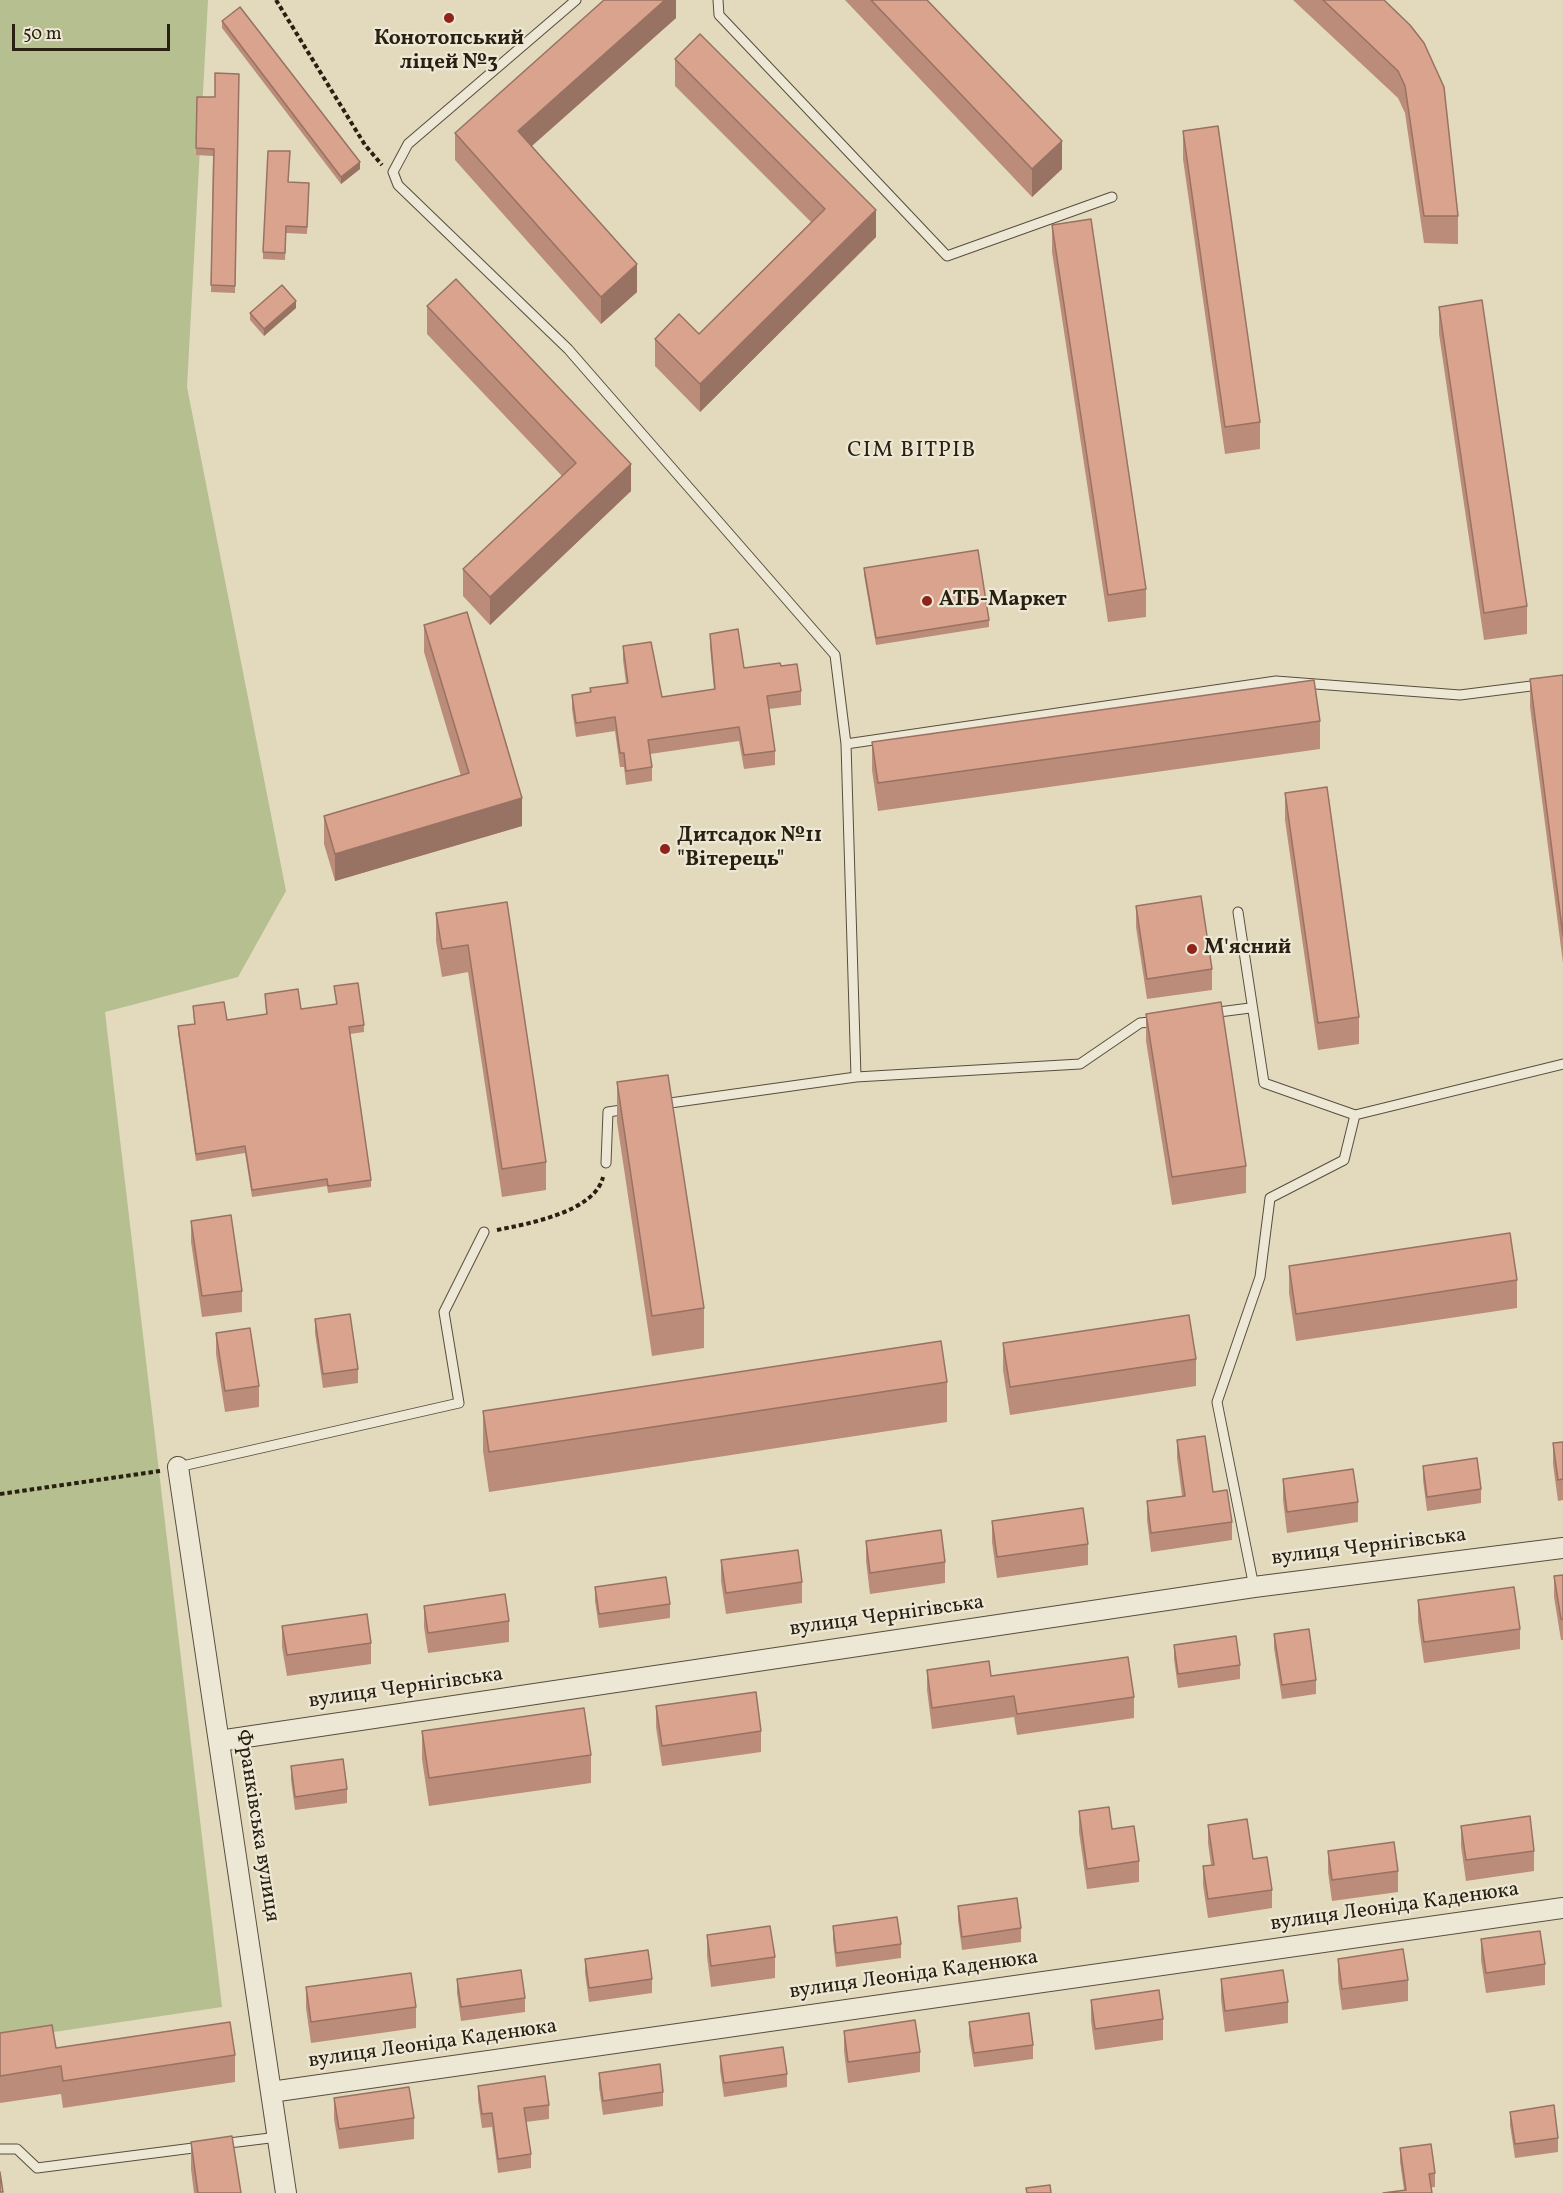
<!DOCTYPE html>
<meta charset="utf-8">
<style>
body{margin:0}
#map{position:relative;width:1563px;height:2193px;overflow:hidden;background:#e3dabe;font-family:Vollkorn,serif}
canvas{display:block}
.scale{position:absolute;left:12px;top:24px;width:158px;height:27px;box-sizing:border-box;border:3px solid #2a2012;border-top:0;padding-left:8px;font-size:18px;line-height:21px;white-space:nowrap;color:#2a2012;-webkit-text-stroke:4px #ede7d5;paint-order:stroke}
</style>
<div id="map">
<canvas width="1563" height="2193"></canvas>
<div class="scale">50 m</div>
</div>
<script>
const ctx = document.querySelector('canvas').getContext('2d');
ctx.lineJoin = 'round';
function fillPath(path, color) {
  ctx.fillStyle = color;
  ctx.fill(path, 'evenodd');
}
function strokePath(path, color, width, dash) {
  ctx.strokeStyle = color;
  ctx.lineWidth = width;
  ctx.lineCap = dash ? 'butt' : 'round';
  ctx.setLineDash(dash || []);
  ctx.stroke(path);
}
function label(font, color, halo, rows, align = 'center') {
  ctx.font = font + ' Vollkorn,serif';
  ctx.lineWidth = 4.5;
  ctx.setLineDash([]);
  ctx.textBaseline = 'middle';
  ctx.strokeStyle = halo;
  ctx.fillStyle = color;
  for (const [text, x, y, turn = 0] of rows) {
    ctx.save();
    ctx.translate(x, y);
    ctx.rotate((+turn || 0) * Math.PI / 180);
    ctx.textAlign = isNaN(turn) ? turn : align;
    if (halo) ctx.strokeText(text, 0, 0);
    ctx.fillText(text, 0, 0);
    ctx.restore();
  }
}
const green = new Path2D(`
 M0,0H208L187,387L286,891L238,977L105,1012L222,2007L0,2040Z`);
const path = new Path2D(`
 M276,0L365,145L382,165
 M497,1230C527,1224 595,1212 603,1177
 M0,1494L160,1471`);
const service = new Path2D(`
 M576,0L408,144L393,172L398,185L568,349L835,655L846,744
 M718,0L719,15L947,256L1112,197
 M1238,912L1264,1083L1355,1115L1563,1064
 M1211,1013L1250,1008
 M856,1077L846,744L1276,681L1460,695L1563,682
 M663,1104L856,1077L1080,1064L1140,1023L1159,1021
 M606,1163L608,1112L628,1109
 M178,1467L459,1403L444,1312L484,1232
 M1254,1587L1217,1402L1260,1277L1270,1198L1344,1160L1355,1115
 M221,2144L278,2137
 M0,2149H17L37,2168L201,2147`);
const minor = new Path2D(`
 M178,1467L286,2193
 M219,1741L1254,1587L1563,1548
 M271,2092L1563,1908`);
const wall = new Path2D(`
 M676,0V18L532,146L637,292L601,324L455,160V133Z
 M845,0H927L1062,169L1032,197Z
 M1293,0H1384L1458,216V244L1424,243L1405,113L1398,98Z
 M222,21L360,169L341,184L222,28Z
 M675,59L876,237L700,412L655,366V339L699,334L811,222L675,86Z
 M239,74L235,293L211,292L213,156L196,155L197,97H215Z
 M1183,131L1260,422V449L1225,454L1183,159Z
 M289,182L309,183L307,234L286,233L285,260L263,259V252Z
 M1052,225L1146,589V617L1108,622L1052,252Z
 M427,306L631,491L490,625L463,596V569L562,476L427,334Z
 M1439,307L1527,606V634L1484,640L1439,334Z
 M296,308L264,336L250,320V313Z
 M864,568L989,620V627L876,645L864,575Z
 M424,625L522,826L335,881L324,844V816L461,776L424,652Z
 M710,634L744,668L781,666L801,691V705L769,709L775,751V765L744,769L739,741L650,754L652,767V781L626,785L624,767H620L615,731L576,737L572,709V695L590,692V688L626,683L623,660V646L662,697L714,690L710,647Z
 M1563,675V963L1530,707V679Z
 M1320,721V749L878,811L872,770V742Z
 M1285,793L1359,1017V1044L1318,1050L1285,820Z
 M507,902L546,1162V1190L502,1197L468,972L442,977L436,941V913Z
 M1136,906L1212,969V990L1147,999L1136,927Z
 M334,986L364,1025V1032L350,1034L371,1180V1187L328,1193L327,1186L252,1197L245,1153L196,1161L178,1033V1026L194,1024L193,1006L227,1020L266,1014L265,994L301,1009L336,1004Z
 M1146,1014L1246,1166V1193L1172,1205L1146,1041Z
 M617,1082L704,1308V1348L652,1356L617,1122Z
 M191,1221L242,1291V1312L202,1317L191,1242Z
 M1289,1266L1517,1280V1308L1296,1341L1289,1293Z
 M315,1319L358,1369V1383L323,1388L315,1333Z
 M216,1333L259,1386V1407L225,1412L216,1354Z
 M1003,1343L1196,1359V1386L1010,1415L1003,1370Z
 M947,1382V1422L489,1492L483,1451V1411Z
 M1177,1440L1213,1492L1232,1522V1540L1151,1552L1147,1520V1501L1182,1496L1177,1458Z
 M1563,1442V1500L1558,1501L1553,1464V1443Z
 M1423,1466L1481,1489V1503L1427,1511L1423,1480Z
 M1283,1479L1358,1502V1522L1287,1533L1283,1500Z
 M992,1521L1088,1544V1565L997,1578L992,1542Z
 M866,1541L945,1562V1583L870,1594L866,1561Z
 M721,1560L802,1582V1603L726,1614L721,1581Z
 M1563,1575V1640H1561L1554,1597V1576Z
 M595,1587L670,1604V1618L599,1628L595,1601Z
 M1418,1600L1520,1629V1649L1424,1663L1418,1621Z
 M424,1606L509,1621V1642L428,1653L424,1627Z
 M282,1626L371,1643V1664L287,1676L282,1647Z
 M1274,1634L1316,1680V1694L1282,1699L1274,1648Z
 M1174,1645L1240,1665V1679L1178,1688L1174,1659Z
 M927,1670L991,1676L1134,1697V1718L1017,1735L1014,1717L932,1729L927,1690Z
 M656,1706L761,1731V1752L662,1766L656,1727Z
 M422,1731L591,1755V1783L429,1806L422,1759Z
 M291,1766L347,1789V1803L295,1810L291,1780Z
 M1079,1811L1139,1861V1882L1087,1889L1079,1832Z
 M1208,1825L1253,1859L1272,1890V1908L1208,1918L1203,1885V1866L1211,1865L1208,1843Z
 M1461,1826L1534,1851V1871L1466,1881L1461,1846Z
 M1328,1851L1398,1871V1892L1332,1901L1328,1872Z
 M958,1906L1021,1928V1942L962,1950L958,1920Z
 M833,1926L901,1944V1958L836,1967L833,1940Z
 M707,1935L775,1957V1978L711,1987L707,1956Z
 M1481,1939L1545,1964V1985L1486,1993L1481,1960Z
 M585,1959L652,1979V1993L589,2002L585,1973Z
 M1338,1959L1408,1980V2001L1342,2010L1338,1980Z
 M457,1979L525,1998V2012L461,2021L457,1993Z
 M1221,1979L1288,2002V2023L1225,2032L1221,1999Z
 M306,1987L416,2007V2028L311,2043L306,2008Z
 M1091,2000L1163,2019V2040L1095,2050L1091,2021Z
 M969,2022L1033,2045V2059L974,2067L969,2036Z
 M844,2031L920,2052V2072L848,2083L844,2051Z
 M0,2033L56,2048L235,2055V2082L63,2108L61,2094L0,2103Z
 M720,2056L787,2074V2087L724,2097L720,2070Z
 M599,2073L663,2092V2106L603,2115L599,2087Z
 M478,2086L549,2105V2119L526,2122L531,2154V2168L498,2173L492,2127L482,2128L478,2100Z
 M334,2098L414,2118V2139L339,2149L334,2119Z
 M1510,2112L1558,2138V2152L1515,2158L1510,2125Z
 M191,2142L241,2193H194L191,2169Z
 M1400,2148L1435,2173V2187L1404,2190L1400,2162Z`);
const shadedWall = new Path2D(`
 M665,0H676V18L518,158V131Z
 M1062,141V169L1032,197V169Z
 M360,162V169L341,184V177Z
 M876,210V237L700,412V384Z
 M637,264V292L601,324V297Z
 M296,301V308L264,336V329Z
 M631,464V491L490,625V597Z
 M522,798V826L335,881V854Z`);
const building = new Path2D(`
 M604,0H665L518,131L637,264L601,297L455,133Z
 M871,0H927L1062,141L1032,169Z
 M1323,0H1384L1410,25L1424,43L1444,87L1458,216H1424L1405,86L1398,71Z
 M240,7L360,162L341,177L222,21Z
 M700,34L876,210L700,384L655,339L679,314L699,334L825,209L675,59Z
 M215,73L239,74L235,286L211,285L214,149L196,148L197,97H215Z
 M1218,126L1260,422L1225,427L1183,131Z
 M268,151H290L288,182L309,183L307,227L286,226L285,253L263,252Z
 M1091,219L1146,589L1108,595L1052,225Z
 M456,279L631,464L490,597L463,569L576,463L427,306Z
 M282,285L296,301L264,329L250,313Z
 M1482,300L1527,606L1484,613L1439,307Z
 M978,550L989,620L876,638L864,568Z
 M467,612L522,798L335,854L324,816L469,773L424,625Z
 M738,629L744,668L780,663L781,666L797,664L801,691L767,696L775,751L744,755L739,727L648,740L652,767L626,771L624,753H620L615,717L576,723L572,695L591,692L590,688L628,683L623,646L651,642L662,697L715,689L710,634Z
 M1563,675V936L1530,679Z
 M1314,680L1320,721L878,783L872,742Z
 M1327,787L1359,1017L1318,1023L1285,793Z
 M1201,896L1212,969L1147,979L1136,906Z
 M507,902L546,1162L502,1169L468,945L442,949L436,913Z
 M358,983L364,1025L349,1027L371,1180L328,1186L327,1179L252,1190L245,1146L196,1154L178,1026L195,1024L193,1006L224,1002L227,1020L267,1014L265,994L298,989L301,1009L337,1004L334,986Z
 M1221,1002L1246,1166L1172,1177L1146,1014Z
 M668,1075L704,1308L652,1316L617,1082Z
 M231,1215L242,1291L202,1296L191,1221Z
 M1510,1233L1517,1280L1296,1314L1289,1266Z
 M350,1314L358,1369L323,1374L315,1319Z
 M1189,1315L1196,1359L1010,1387L1003,1343Z
 M250,1328L259,1386L225,1391L216,1333Z
 M941,1341L947,1382L489,1452L483,1411Z
 M1205,1436L1213,1492L1227,1490L1232,1522L1151,1533L1147,1501L1185,1496L1177,1440Z
 M1563,1442V1479L1558,1480L1553,1443Z
 M1477,1458L1481,1489L1427,1497L1423,1466Z
 M1353,1469L1358,1502L1287,1512L1283,1479Z
 M1083,1508L1088,1544L997,1557L992,1521Z
 M941,1530L945,1562L870,1573L866,1541Z
 M798,1550L802,1582L726,1593L721,1560Z
 M1563,1575V1619H1561L1554,1576Z
 M666,1577L670,1604L599,1614L595,1587Z
 M1514,1587L1520,1629L1424,1642L1418,1600Z
 M505,1594L509,1621L428,1633L424,1606Z
 M367,1614L371,1643L287,1655L282,1626Z
 M1309,1629L1316,1680L1282,1685L1274,1634Z
 M1236,1636L1240,1665L1178,1674L1174,1645Z
 M1128,1657L1134,1697L1017,1714L1014,1696L932,1708L927,1670L989,1661L991,1676Z
 M756,1692L761,1731L662,1746L656,1706Z
 M584,1708L591,1755L429,1778L422,1731Z
 M343,1759L347,1789L295,1797L291,1766Z
 M1109,1807L1112,1829L1134,1826L1139,1861L1087,1869L1079,1811Z
 M1530,1816L1534,1851L1466,1860L1461,1826Z
 M1247,1819L1253,1859L1267,1857L1272,1890L1208,1899L1203,1866L1214,1865L1208,1825Z
 M1394,1842L1398,1871L1332,1880L1328,1851Z
 M1017,1898L1021,1928L962,1937L958,1906Z
 M897,1917L901,1944L836,1953L833,1926Z
 M770,1926L775,1957L711,1966L707,1935Z
 M1540,1931L1545,1964L1486,1973L1481,1939Z
 M1403,1949L1408,1980L1342,1989L1338,1959Z
 M648,1950L652,1979L589,1988L585,1959Z
 M521,1970L525,1998L461,2007L457,1979Z
 M1283,1970L1288,2002L1225,2011L1221,1979Z
 M411,1973L416,2007L311,2022L306,1987Z
 M1159,1990L1163,2019L1095,2029L1091,2000Z
 M1029,2013L1033,2045L974,2053L969,2022Z
 M915,2020L920,2052L848,2062L844,2031Z
 M230,2022L235,2055L63,2081L61,2066L0,2076V2033L52,2025L56,2048Z
 M783,2047L787,2074L724,2083L720,2056Z
 M660,2064L663,2092L603,2101L599,2073Z
 M545,2076L549,2105L524,2108L531,2154L498,2159L492,2113L482,2114L478,2086Z
 M409,2087L414,2118L339,2129L334,2098Z
 M1554,2105L1558,2138L1515,2144L1510,2112Z
 M232,2136L241,2193H198L191,2142Z
 M1431,2144L1435,2173L1429,2174L1432,2193H1383L1406,2190L1400,2148Z
 M0,2172L3,2192H0Z
 M1050,2185L1051,2193H1027L1026,2188Z`);
const markers = [
 [449,18,6,"#8f2418"],
 [927,601,6,"#8f2418"],
 [665,849,6,"#8f2418"],
 [1192,949,6,"#8f2418"]
];
const poiNames = [
 ["Конотопський",449,40,"center"],
 ["ліцей №3",449,64,"center"],
 ["АТБ-Маркет",939,601],
 ["Дитсадок №11",677,837],
 ["\"Вітерець\"",677,861],
 ["М'ясний",1204,949]
];
const streetNames = [
 ["вулиця Чернігівська",1369,1548,-7],
 ["вулиця Чернігівська",887,1617,-8],
 ["вулиця Чернігівська",406,1689,-8],
 ["Франківська вулиця",256,1826,81],
 ["вулиця Леоніда Каденюка",1395,1908,-8],
 ["вулиця Леоніда Каденюка",914,1976,-8],
 ["вулиця Леоніда Каденюка",433,2045,-8]
];
const neighbourhoodNames = [
 ["СІМ ВІТРІВ",912,452]
];
fillPath(green, '#b5bf90');
strokePath(service, '#584e3d', 11);
strokePath(minor, '#584e3d', 22);
strokePath(path, '#2a2012', 4, [4.5, 3]);
strokePath(service, '#ede7d5', 9);
strokePath(minor, '#ede7d5', 20);
fillPath(wall, '#bb8c79');
fillPath(shadedWall, '#987263');
fillPath(building, '#d9a38d');
strokePath(building, '#987263', 1.5);
for (const [x, y, r, color] of markers) {
  const dot = new Path2D();
  dot.arc(x, y, r, 0, 2 * Math.PI);
  ctx.fillStyle = color;
  ctx.fill(dot);
  strokePath(dot, '#ede7d5', 2);
}
label('bold 21px', '#2a2012', '#ede7d5', poiNames, 'left');
label('21px', '#2a2012', '#ede7d5', streetNames);
ctx.letterSpacing = '1.5px';
label('22px', '#2a2012', '#ede7d5', neighbourhoodNames);
ctx.letterSpacing = '0px';
</script>
